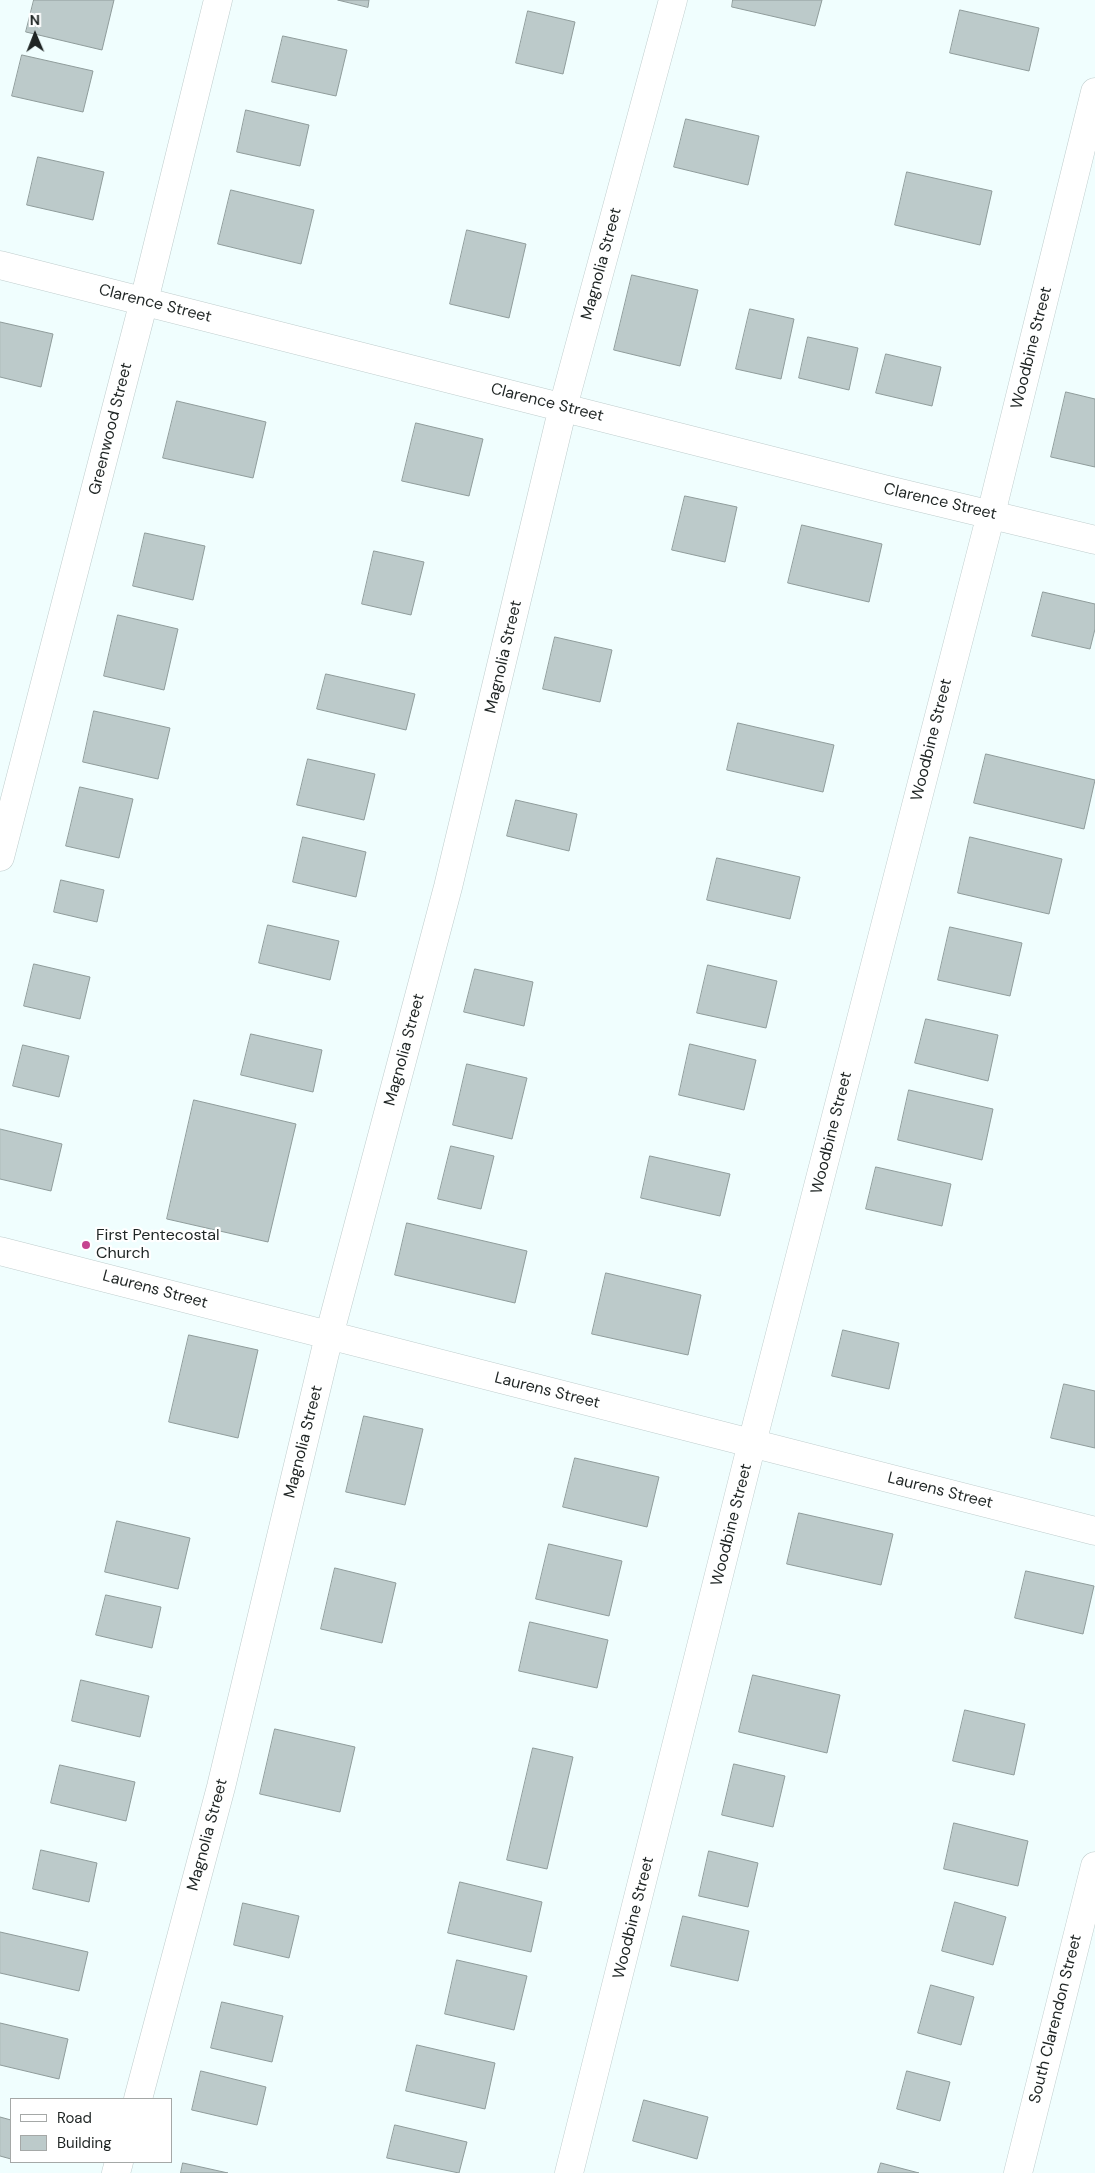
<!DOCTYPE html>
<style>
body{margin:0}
#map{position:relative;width:1095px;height:2173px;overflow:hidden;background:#f0fefe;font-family:"DM Sans",sans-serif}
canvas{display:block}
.legend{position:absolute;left:10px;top:2098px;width:162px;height:65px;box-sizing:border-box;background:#fff;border:1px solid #a5a8a7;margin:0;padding:6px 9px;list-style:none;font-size:15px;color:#1f2524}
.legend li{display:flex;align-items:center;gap:10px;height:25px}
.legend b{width:25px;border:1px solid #a5a8a7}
.north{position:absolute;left:10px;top:10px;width:50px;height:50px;-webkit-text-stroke:4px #fff;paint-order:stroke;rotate:359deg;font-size:14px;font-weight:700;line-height:20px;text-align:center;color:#1f2524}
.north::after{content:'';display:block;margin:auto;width:18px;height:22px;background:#1f2524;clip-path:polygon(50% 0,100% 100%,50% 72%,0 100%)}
</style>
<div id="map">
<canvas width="1095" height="2173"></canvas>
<ul class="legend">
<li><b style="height:6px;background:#fff"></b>Road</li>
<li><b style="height:14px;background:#bccaca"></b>Building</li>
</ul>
<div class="north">N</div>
</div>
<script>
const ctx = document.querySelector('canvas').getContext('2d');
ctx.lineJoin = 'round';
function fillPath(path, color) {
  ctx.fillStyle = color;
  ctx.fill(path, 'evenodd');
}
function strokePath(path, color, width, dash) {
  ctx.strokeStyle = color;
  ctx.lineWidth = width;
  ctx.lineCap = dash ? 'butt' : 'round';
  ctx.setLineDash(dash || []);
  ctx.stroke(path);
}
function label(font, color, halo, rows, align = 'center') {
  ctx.font = font + ' "DM Sans",sans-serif';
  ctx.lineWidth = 4.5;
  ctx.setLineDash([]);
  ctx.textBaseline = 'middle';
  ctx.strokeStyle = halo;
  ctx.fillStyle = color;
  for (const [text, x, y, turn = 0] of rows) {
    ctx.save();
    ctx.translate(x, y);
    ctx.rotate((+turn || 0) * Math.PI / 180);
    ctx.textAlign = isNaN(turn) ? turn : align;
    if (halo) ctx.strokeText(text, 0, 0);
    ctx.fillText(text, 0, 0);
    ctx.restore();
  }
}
const building = new Path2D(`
 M34,0H114L102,50L26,32Z
 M338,0H369L368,7Z
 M733,0H822L815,26L732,7Z
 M960,10L1039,28L1029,71L950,53Z
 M528,11L575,22L563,74L516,63Z
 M283,36L347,50L336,96L272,82Z
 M22,55L93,71L83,112L12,96Z
 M246,110L309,125L300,166L237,152Z
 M686,119L759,136L748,185L674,167Z
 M38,157L104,172L93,220L27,205Z
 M907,172L992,191L980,245L895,225Z
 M231,190L314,210L301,264L218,244Z
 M467,230L526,244L509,318L450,304Z
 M632,275L698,290L680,366L614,350Z
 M750,309L794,319L781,379L736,369Z
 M0,322L53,334L41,387L0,377Z
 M808,337L858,348L849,390L799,378Z
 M886,354L941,367L932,406L876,393Z
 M1066,392L1095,399V467L1051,457Z
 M177,401L266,422L253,478L163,458Z
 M416,423L483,439L469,496L402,481Z
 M685,496L737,507L725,562L672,550Z
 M802,525L882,544L869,602L788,583Z
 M145,533L205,546L193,600L133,586Z
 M374,551L424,562L411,615L362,604Z
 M1043,592L1095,604V629L1090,649L1032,636Z
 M118,615L178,629L164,690L104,676Z
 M555,637L612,650L600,702L543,689Z
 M326,674L415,694L406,730L317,709Z
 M94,711L170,728L158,779L83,762Z
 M738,723L834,745L823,792L727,770Z
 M986,754L1095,780L1084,829L974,803Z
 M308,759L375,774L364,820L297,805Z
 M80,787L133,799L119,858L66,846Z
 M516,800L577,814L569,851L507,836Z
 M303,837L366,852L356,897L293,882Z
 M970,837L1062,859L1049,914L958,893Z
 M717,858L800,877L790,919L707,900Z
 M61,880L104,890L97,922L54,912Z
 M268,925L339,941L330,980L259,963Z
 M950,927L1022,943L1010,996L938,980Z
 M34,964L90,977L80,1019L24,1006Z
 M708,965L777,981L766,1028L697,1013Z
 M475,969L533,982L524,1026L464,1012Z
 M926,1019L998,1035L988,1081L915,1063Z
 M251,1034L322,1050L313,1092L241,1075Z
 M690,1044L756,1060L744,1110L679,1095Z
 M23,1045L69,1056L59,1097L13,1086Z
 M467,1064L527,1078L512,1139L453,1125Z
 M909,1090L993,1109L982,1160L898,1140Z
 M194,1100L296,1124L268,1242L167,1219Z
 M0,1129L62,1144L51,1191L0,1179Z
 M451,1146L494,1156L481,1209L438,1199Z
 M650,1156L730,1174L720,1216L641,1198Z
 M876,1167L951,1184L942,1226L866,1209Z
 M407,1223L527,1251L515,1303L395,1275Z
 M606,1273L701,1295L688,1355L592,1334Z
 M843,1330L899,1343L889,1389L832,1376Z
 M189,1335L258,1350L238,1438L169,1422Z
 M1064,1384L1095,1391V1448L1051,1438Z
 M364,1416L423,1429L405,1505L346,1492Z
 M575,1458L659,1477L647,1527L563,1507Z
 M799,1513L893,1534L881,1585L787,1564Z
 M117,1521L190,1538L178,1589L105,1572Z
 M549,1544L622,1561L609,1616L536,1599Z
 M335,1568L396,1583L382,1643L321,1629Z
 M1026,1571L1094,1586L1083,1634L1015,1618Z
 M106,1595L161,1607L152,1648L96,1635Z
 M530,1622L608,1640L597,1688L519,1671Z
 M753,1675L840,1695L827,1753L739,1732Z
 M81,1680L149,1696L140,1737L72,1721Z
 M965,1710L1025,1724L1014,1775L953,1761Z
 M275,1729L355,1747L340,1812L260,1794Z
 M533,1748L573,1757L547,1869L507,1860Z
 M734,1764L785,1776L773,1827L722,1815Z
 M60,1765L135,1782L126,1821L51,1803Z
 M954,1823L1028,1841L1018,1886L944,1869Z
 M41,1850L97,1863L89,1902L33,1889Z
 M709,1851L758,1863L748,1907L699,1896Z
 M460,1882L542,1902L531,1952L448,1933Z
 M955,1902L1006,1917L993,1965L942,1951Z
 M243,1903L299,1916L289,1958L234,1945Z
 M683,1916L749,1931L738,1981L671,1966Z
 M0,1932L88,1952L79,1991L0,1973Z
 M457,1960L527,1976L514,2030L445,2014Z
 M931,1985L974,1997L961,2045L918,2033Z
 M222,2002L283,2016L272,2062L211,2048Z
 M0,2023L68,2039L59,2079L0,2065Z
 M417,2045L495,2063L485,2109L406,2091Z
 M201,2071L266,2087L257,2125L192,2110Z
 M907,2071L950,2082L940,2121L897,2109Z
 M644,2100L708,2117L697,2159L633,2141Z
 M0,2117L11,2120V2159L0,2156Z
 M395,2125L467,2142L459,2173L387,2158Z
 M183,2163L228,2173H181Z
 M881,2163L919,2173H878Z`);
const minor = new Path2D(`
 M0,265L884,489L1095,540
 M0,857L144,301L218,0
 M0,1251L1095,1531
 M138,2099L221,1787L329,1336L448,887L563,407L673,0
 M116,2173L119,2162
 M569,2173L752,1443L991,514L1095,92
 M1018,2173L1095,1866`);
const markers = [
 [86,1245,5,"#c5448f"]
];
const streetNames = [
 ["Magnolia Street",602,264,-75],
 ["Clarence Street",155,304,14],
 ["Woodbine Street",1032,348,-76],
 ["Clarence Street",547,403,14],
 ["Greenwood Street",111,429,-76],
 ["Clarence Street",940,502,13],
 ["Magnolia Street",504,657,-77],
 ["Woodbine Street",932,740,-76],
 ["Magnolia Street",405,1050,-75],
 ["Woodbine Street",832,1133,-76],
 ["Laurens Street",155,1290,15],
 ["Laurens Street",547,1391,14],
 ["Magnolia Street",304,1442,-76],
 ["Laurens Street",940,1491,14],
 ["Woodbine Street",732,1525,-76],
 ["Magnolia Street",208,1835,-75],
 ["Woodbine Street",634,1918,-76],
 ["South Clarendon Street",1056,2019,-76]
];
const poiNames = [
 ["First Pentecostal",96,1236],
 ["Church",96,1254]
];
fillPath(building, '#bccaca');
strokePath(building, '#8f9c9b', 1);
strokePath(minor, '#bfcdcd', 29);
strokePath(minor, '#fff', 28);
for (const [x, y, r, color] of markers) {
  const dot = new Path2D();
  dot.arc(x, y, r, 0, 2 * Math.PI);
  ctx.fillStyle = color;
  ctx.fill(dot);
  strokePath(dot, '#fff', 2);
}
label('16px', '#1f2524', '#fff', streetNames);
label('16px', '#1f2524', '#fff', poiNames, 'left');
</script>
